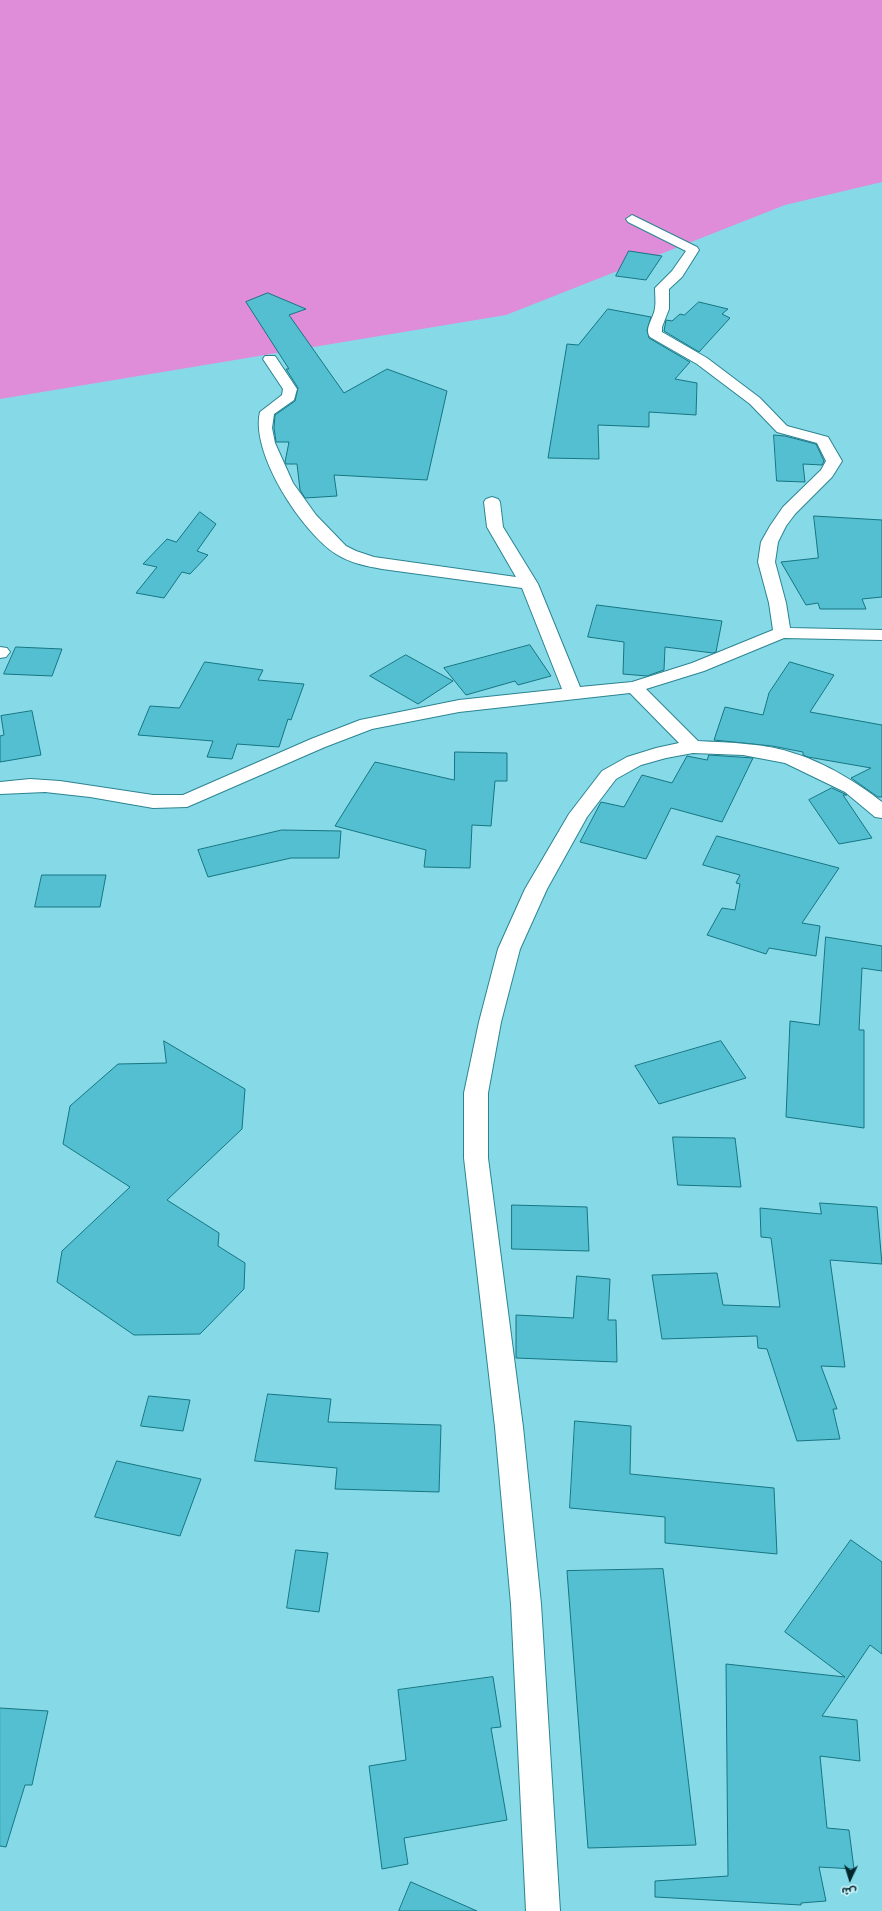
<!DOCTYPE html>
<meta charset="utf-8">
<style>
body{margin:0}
#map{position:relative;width:882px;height:1911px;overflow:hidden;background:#86dae8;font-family:Karla,"Noto Sans Arabic",sans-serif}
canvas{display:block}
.north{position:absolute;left:830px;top:1859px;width:40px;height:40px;-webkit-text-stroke:3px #ccf4fb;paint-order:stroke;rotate:184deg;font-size:11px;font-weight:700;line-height:16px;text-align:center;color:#01262b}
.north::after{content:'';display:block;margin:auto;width:14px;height:18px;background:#01262b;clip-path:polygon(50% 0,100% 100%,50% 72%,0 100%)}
</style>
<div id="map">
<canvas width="882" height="1911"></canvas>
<div class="north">ش</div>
</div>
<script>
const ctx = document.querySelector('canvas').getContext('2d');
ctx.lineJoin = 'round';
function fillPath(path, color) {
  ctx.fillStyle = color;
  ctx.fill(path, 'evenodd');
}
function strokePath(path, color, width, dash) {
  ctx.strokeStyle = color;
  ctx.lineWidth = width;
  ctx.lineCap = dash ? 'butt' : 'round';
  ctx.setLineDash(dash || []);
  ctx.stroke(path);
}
const green = new Path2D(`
 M0,0H882V182L785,205L506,315L0,399Z`);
const building = new Path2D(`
 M629,251L662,256L646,280L616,276Z
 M268,293L306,309L289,315L344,393L387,369L447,391L427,480L334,475L337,496L305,498L300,490L297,464H286L285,462L289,442H276L274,428L275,415L295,401L298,388L286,369H289L246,302Z
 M699,302L728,309L722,314L730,318L699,352L664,331L666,320L672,321L680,314L684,315Z
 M608,309L651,317L647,330L649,338L690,362L675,379L697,383L696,415L649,412V427L598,425L599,459L548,458L567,344L578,345Z
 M774,435L785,436L816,444L824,461L822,465L803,464L805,482L777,481Z
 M200,512L216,524L197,551L208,555L190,574L182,572L164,598L136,593L157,567L143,564L167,539L176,542Z
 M814,516L882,520V597L862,599L866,609H820L818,603L806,605L781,562L818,558Z
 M597,605L722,621L716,652L713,653L665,647L664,670L647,676L623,674L624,642L588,637Z
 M530,645L551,676L518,685L515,681L466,695L444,668Z
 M16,647L62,649L52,676L4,674Z
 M406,655L453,681L418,704L370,676Z
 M205,662L263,670L258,680L304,684L291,720L288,719L279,747L237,744L232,759L207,757L213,741L138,735L150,706L179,708Z
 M790,662L834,675L810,712L882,725V797H878L851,778L871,768L808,757L803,755V752L772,746L714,740L725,707L763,715L769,693Z
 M32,711L41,755L0,762V736L4,735L1,716Z
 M455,752L507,753V781H495L491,826L472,825L470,868L424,867L426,850L335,826L375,762L454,780Z
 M709,755L753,758L722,822L671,808L646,859L580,842L601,802L624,807L642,775L672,783L687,756L707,760Z
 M832,788L847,795H843L872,838L839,844L809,800Z
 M282,830L341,831L339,858H291L208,877L198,850Z
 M717,836L839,868L802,923L820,926L816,956L769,948L766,954L707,935L722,908L735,910L740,884L736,883L740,875L703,865Z
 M42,875H106L100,907H35Z
 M826,937L882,946V971L862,968L859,1030H864V1128L786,1117L790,1021L819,1025Z
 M164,1041L245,1089L242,1129L167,1200L219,1233L218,1246L245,1263L244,1289L200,1334L134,1335L57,1282L62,1251L130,1187L63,1144L70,1106L118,1064L166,1063Z
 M721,1041L746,1078L659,1104L635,1066Z
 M673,1137L735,1138L741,1187L678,1185Z
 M820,1203L877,1207L882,1264L830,1260L845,1367L821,1366L837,1409H833L840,1439L797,1441L767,1349L758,1348L757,1336L662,1339L652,1275L717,1273L723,1305L780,1307L771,1238L761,1237L760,1208L821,1214Z
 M512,1205L587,1207L589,1251L512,1249Z
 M577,1276L610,1279L608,1320H616L617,1362L516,1358V1315L573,1318Z
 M268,1394L331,1399L328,1422L441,1425L439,1492L335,1489L337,1468L255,1461Z
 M149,1396L190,1400L183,1431L141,1426Z
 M575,1421L631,1426L630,1474L774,1488L777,1554L665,1543V1517L570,1508Z
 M117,1461L201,1479L180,1536L95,1517Z
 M851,1540L882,1562V1654L870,1645L822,1716L857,1720L860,1761L820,1756L827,1828L849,1830L854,1869L819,1867L826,1901L801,1903V1905L655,1897V1881L728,1876L726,1664L845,1677L785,1632Z
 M296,1550L328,1553L319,1612L287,1608Z
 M663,1569L696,1845L588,1848L567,1571Z
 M493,1677L501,1727L491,1728L507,1820L404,1838L408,1864L382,1869L369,1766L406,1760L398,1690Z
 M0,1708L48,1711L32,1785H25L6,1847L0,1846Z
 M411,1882L477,1911H399Z`);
const street = new Path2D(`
 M632,215L697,247L699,250L682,277L669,289V309L662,327V332L707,358L760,398L787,426L828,437L842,461L832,477L795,514L786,526L778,542L775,562L786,603L790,628L882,630V640L784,638L704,671L646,689L698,741C731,743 765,743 796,754C825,763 858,783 882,802V818L875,817L845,792L785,763L743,755L693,753L666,758L641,765L616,779L587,817L547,889L520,949L501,1022L488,1093V1158L523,1427L541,1604L560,1911H526L511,1604L495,1427L464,1158V1093L479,1022L498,949L525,889L569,814L602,771L627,757L656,748L679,743L630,693L459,712L372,729L325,747L187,807L153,808L90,797L45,792L0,794V782L30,779L60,781L153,795H183L311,739L360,720L459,700L562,689L522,588L382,569C366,566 350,563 336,554C302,532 250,453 260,412L282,395L283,389L263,359L265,356H275L297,389L294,400L274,414L272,428L275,443L293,483L316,515L346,546L356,551L374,557L516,577L487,527L484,502L486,499L492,497L498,499L500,502L503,527L538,584L580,687L632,682L692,663L773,630L769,603L758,562L761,542L770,526L783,507L821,470L826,461L817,443L777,432L750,404L697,364L650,337C644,328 654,318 655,308C656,302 655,295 655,288L672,271L686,251L628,222L626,219Z
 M0,647L7,648L10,652L6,657L0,658Z`);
fillPath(green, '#df8cd9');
fillPath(building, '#54bfd0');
strokePath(building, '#167582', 1);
strokePath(street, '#2c8491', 2);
fillPath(street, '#fff');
</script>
